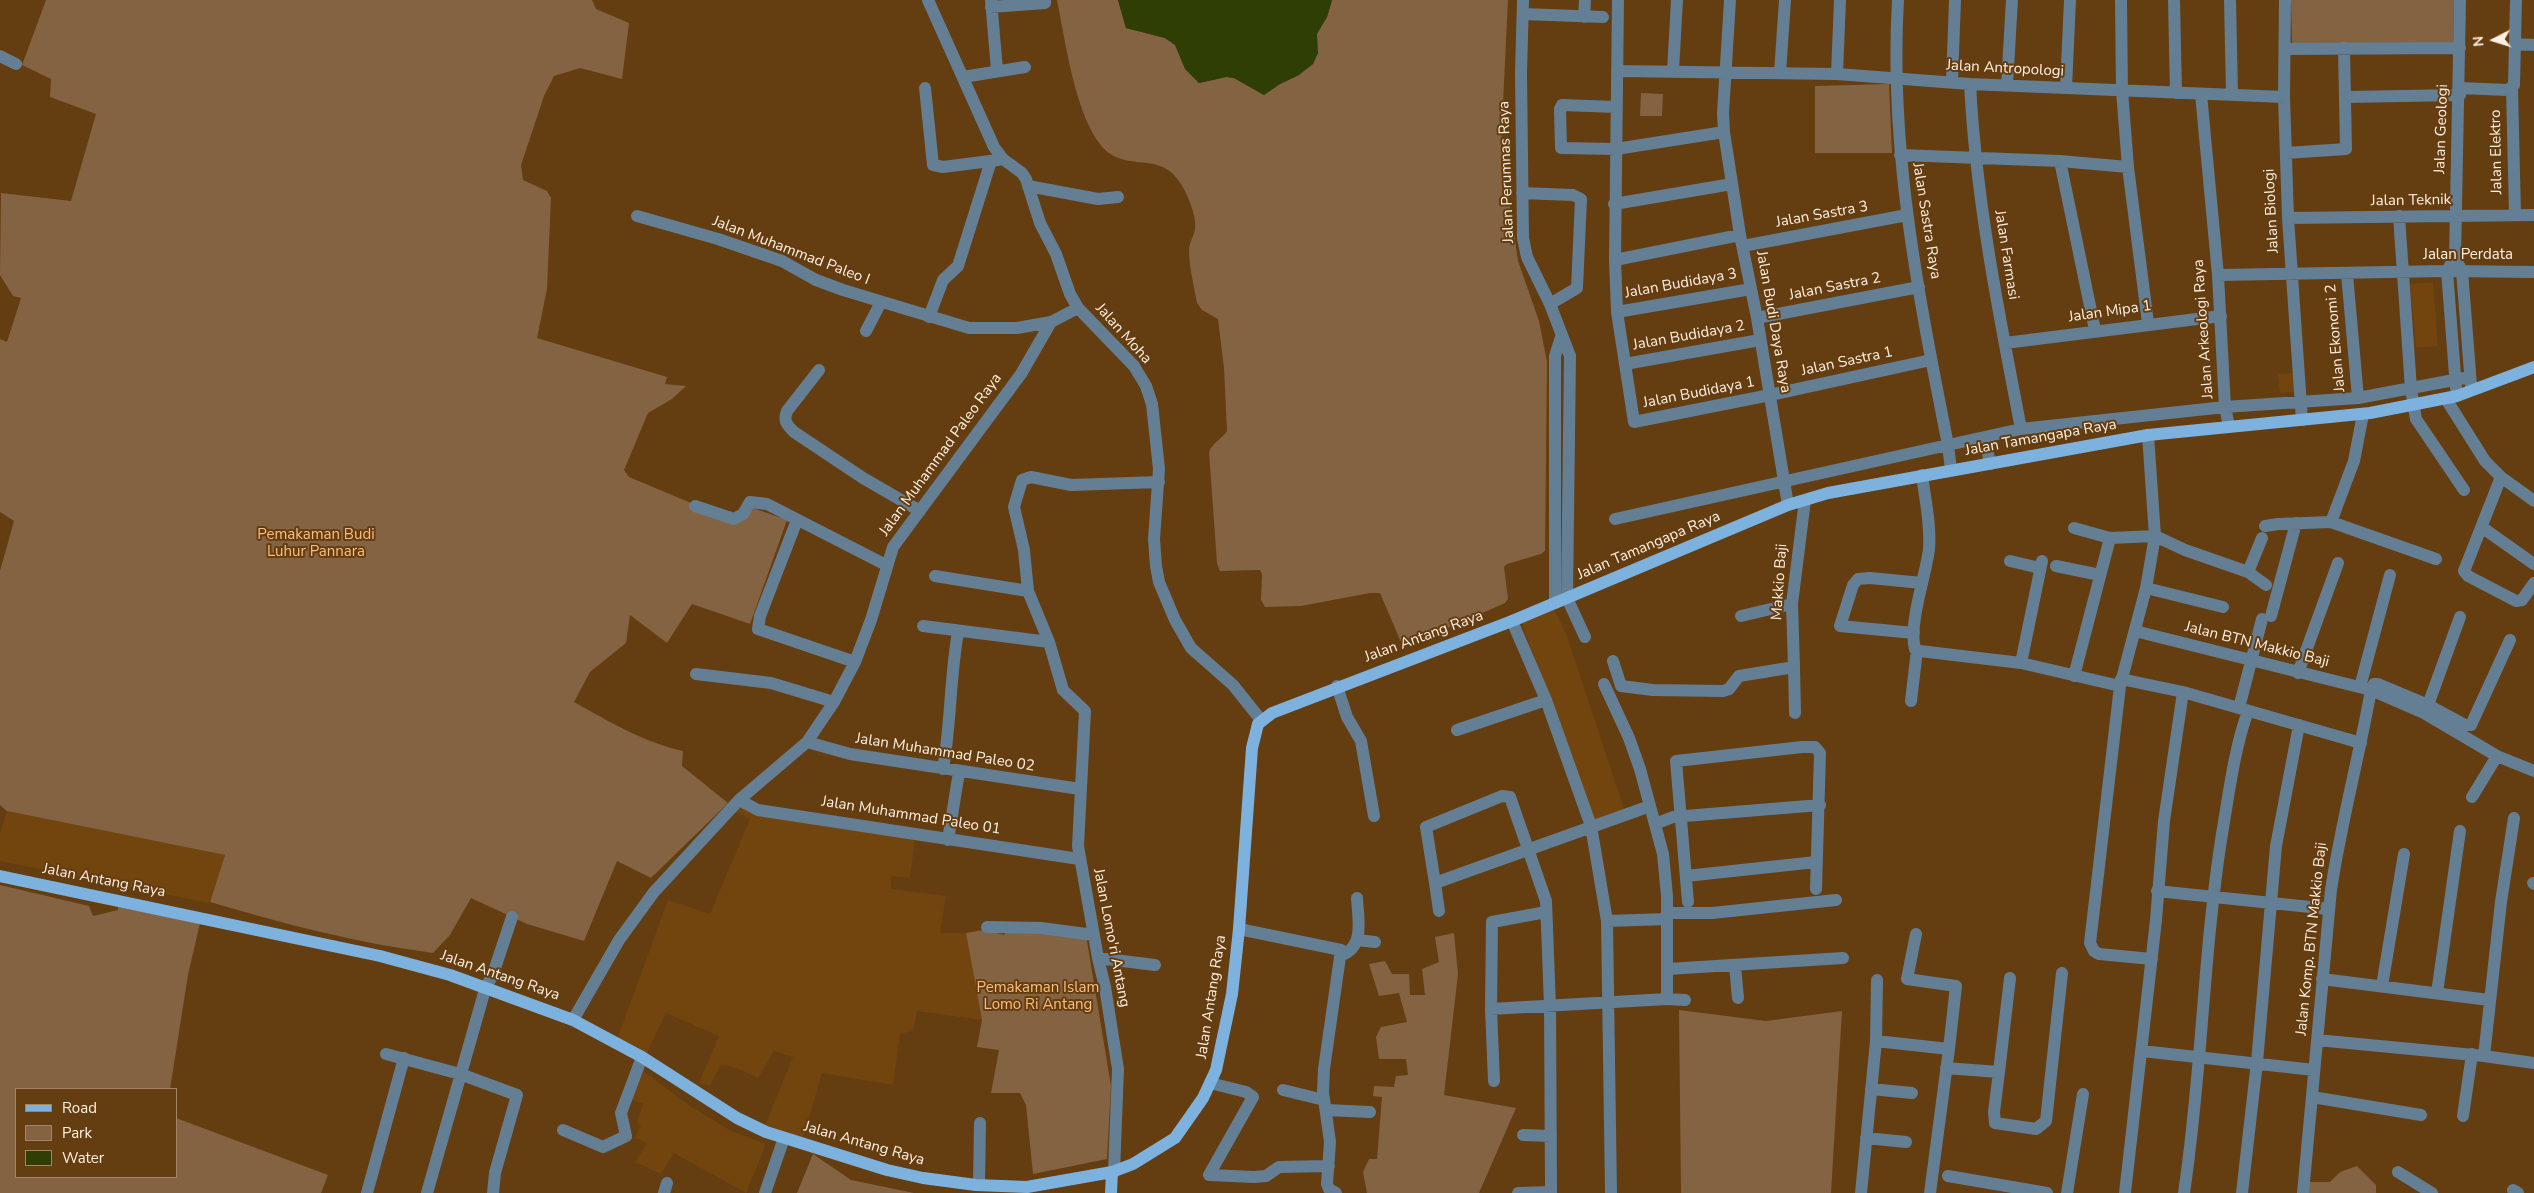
<!DOCTYPE html>
<style>
body{margin:0}
#map{position:relative;width:2534px;height:1193px;overflow:hidden;background:#643d10;font-family:"Nunito Sans",sans-serif}
canvas{display:block}
.legend{position:absolute;left:15px;top:1088px;width:162px;height:90px;box-sizing:border-box;background:#643d10;border:1px solid #a28564;margin:0;padding:6px 9px;list-style:none;font-size:15px;color:#fff0e3}
.legend li{display:flex;align-items:center;gap:10px;height:25px}
.legend b{width:25px;border:1px solid #a28564}
.north{position:absolute;left:2469px;top:15px;width:50px;height:50px;-webkit-text-stroke:4px #643d10;paint-order:stroke;rotate:265deg;font-size:14px;font-weight:700;line-height:20px;text-align:center;color:#fff0e3}
.north::after{content:'';display:block;margin:auto;width:18px;height:22px;background:#fff0e3;clip-path:polygon(50% 0,100% 100%,50% 72%,0 100%)}
</style>
<div id="map">
<canvas width="2534" height="1193"></canvas>
<ul class="legend">
<li><b style="height:6px;background:#7db2df"></b>Road</li>
<li><b style="height:14px;background:#846343"></b>Park</li>
<li><b style="height:14px;background:#2e3e04"></b>Water</li>
</ul>
<div class="north">N</div>
</div>
<script>
const ctx = document.querySelector('canvas').getContext('2d');
ctx.lineJoin = 'round';
function fillPath(path, color) {
  ctx.fillStyle = color;
  ctx.fill(path, 'evenodd');
}
function strokePath(path, color, width, dash) {
  ctx.strokeStyle = color;
  ctx.lineWidth = width;
  ctx.lineCap = dash ? 'butt' : 'round';
  ctx.setLineDash(dash || []);
  ctx.stroke(path);
}
function label(font, color, halo, rows, align = 'center') {
  ctx.font = font + ' "Nunito Sans",sans-serif';
  ctx.lineWidth = 4;
  ctx.setLineDash([]);
  ctx.textBaseline = 'middle';
  ctx.strokeStyle = halo;
  ctx.fillStyle = color;
  for (const [text, x, y, turn = 0] of rows) {
    ctx.save();
    ctx.translate(x, y);
    ctx.rotate((+turn || 0) * Math.PI / 180);
    ctx.textAlign = isNaN(turn) ? turn : align;
    if (halo) ctx.strokeText(text, 0, 0);
    ctx.fillText(text, 0, 0);
    ctx.restore();
  }
}
const built = new Path2D(`
 M2433,282L2438,346L2416,348L2410,284Z
 M2294,373L2295,392L2280,393L2278,374Z
 M1553,607L1566,633L1627,818L1594,825L1522,623Z
 M741,802L916,830L910,878L891,876V889L946,896L940,933H966L982,1020L917,1011L913,1031L900,1034L893,1085L822,1073L802,1141L764,1128L793,1057L774,1051L758,1078L734,1067L721,1065L710,1086L699,1083L719,1036L666,1013L647,1053L617,1039L668,900L710,914L750,819L734,811Z
 M7,811L225,855L209,903L0,861V833Z
 M642,1070L690,1106L731,1131L766,1144L746,1193L674,1153L661,1174L635,1162L647,1143L635,1138L641,1126L637,1122L643,1104L628,1098Z`);
const green = new Path2D(`
 M46,0H592L596,9L629,23L622,79L580,68L554,76L544,96L521,165L523,180L547,191L551,198L547,289L537,338L667,377L665,384L686,386L672,399L648,413L624,470L629,477L739,523L753,508L787,520L750,624L692,604L667,643L630,615L626,643L590,672L574,702C610,722 643,742 683,751L682,766L728,803L651,878L617,861L584,941L527,924L471,898L450,935L433,953C357,943 284,924 210,902L225,855L7,811L0,805V571L14,521L0,512V339L7,342L21,298L13,296L0,275L1,193L71,201L96,114L50,97L51,79L22,65Z
 M1057,0H1118L1126,28L1165,38L1175,45L1185,68L1199,83L1226,77L1234,78L1264,95L1280,84L1299,75L1320,27L1327,17L1332,0H1508L1501,145L1518,261L1539,321L1547,362L1545,551L1541,554L1507,564L1504,567L1508,599L1505,603L1409,645H1404L1400,640L1380,593H1370L1301,606L1265,607L1261,600L1262,574L1260,570L1220,571L1217,563L1209,452C1213,442 1222,439 1227,431L1224,368L1218,319L1202,310L1197,303C1194,286 1189,267 1189,250C1189,243 1194,236 1195,229C1197,218 1189,199 1184,189C1165,152 1136,169 1112,155C1077,134 1065,38 1057,0Z
 M2291,0H2454L2453,48L2292,43Z
 M1889,84L1892,153H1815V86Z
 M1641,93L1663,94L1662,116H1640Z
 M0,885L89,906L93,916L118,910V907L200,923L188,975L170,1089H16V1177H176V1118L328,1175L321,1193H0Z
 M1012,926L1086,935L1111,1086L1107,1159L1033,1174L1026,1105L1020,1093H991L999,1050L977,1047L982,1020L966,933L983,930L1004,935Z
 M1454,933L1458,974L1444,1095L1516,1108L1479,1193H1367L1363,1172L1369,1159H1377L1382,1097L1373,1096L1374,1086L1394,1087L1396,1076L1408,1075L1406,1059H1379L1376,1037L1381,1027L1407,1022L1399,993L1379,996L1369,964L1385,961L1392,974H1409L1410,995H1425L1422,969L1439,962L1435,937Z
 M1679,1010L1766,1021L1842,1011L1831,1193H1681Z
 M813,1154L851,1180L914,1193H797Z
 M2357,1166L2376,1185V1193H2307L2308,1182H2330L2340,1172Z`);
const water = new Path2D(`
 M1118,0H1332L1327,17L1317,34L1318,53L1313,64L1299,75L1280,84L1264,95L1234,78L1226,77L1199,83L1185,69L1175,45L1165,38L1126,28Z`);
const minor = new Path2D(`
 M928,0L994,147L1003,159L1022,173L1026,179L1040,223L1056,254L1070,294L1078,308L1134,366L1146,386L1152,404L1159,469L1154,539L1156,566L1159,582L1175,620L1191,648L1233,685L1261,720
 M991,0L997,70
 M1523,0L1521,73L1523,238L1527,257L1550,304L1570,356L1567,598L1585,637
 M1618,0L1615,260L1617,312L1634,422L1770,395L1931,360
 M1730,0L1723,113L1724,132L1740,235L1757,318L1788,505
 M1898,0C1889,151 1919,298 1948,445L2021,429L2225,407L2229,426
 M2121,0L2122,91L2128,167L2148,323
 M2174,0L2176,93
 M2230,0L2232,94
 M2285,0L2284,97L2288,218L2302,420
 M2460,0L2455,258L2462,271L2471,385
 M991,7L1045,3V0
 M1523,14L1603,17
 M1584,17L1585,0
 M2516,44L2534,45
 M2286,49L2460,48
 M0,56L16,64
 M1617,71L1837,74L1970,84L2284,97
 M1673,71L1677,0
 M1780,73L1785,0
 M1837,74L1840,0
 M963,77L1025,67
 M1952,82L1955,0
 M1970,84C1976,201 1999,314 2021,429
 M2007,85L2012,0
 M925,88L933,165L943,167L998,160
 M2066,88L2070,0
 M2460,88L2508,90L2514,85L2516,0
 M2512,88L2515,215
 M2201,94L2218,275L2225,407L2358,398L2470,377
 M2345,97L2460,95
 M1616,107L1562,105L1560,109L1561,148L1616,149L1724,132
 M2286,153L2346,149L2344,48
 M1900,155L2060,161L2095,330
 M2060,161L2128,167
 M1028,186L1098,199L1118,197
 M1522,193L1573,195L1581,199L1577,288L1550,304
 M1614,204L1732,184
 M637,216L718,239L782,261L816,280L843,290L969,328H1017L1051,322
 M2399,216L2411,389L2416,419L2464,490
 M2288,218L2534,215
 M1743,246L1907,215
 M1615,260L1740,235
 M2451,264L2447,271L2456,388
 M2347,274L2358,398
 M2218,275L2447,271L2534,272
 M1617,312L1751,289
 M929,317L943,280L958,266L991,161
 M1757,318L1919,287
 M866,331L881,302
 M2005,343L2221,316
 M1625,364L1760,340
 M819,370L787,411C783,421 787,425 794,432L863,478L920,511
 M2446,399L2485,461L2501,477L2534,501
 M2148,435L2155,536L2146,588L2120,686L2090,943L2094,951L2099,954L2152,959
 M1985,437L1990,464
 M1922,475C1925,499 1931,524 1929,549C1926,575 1908,625 1915,649L1920,651L2021,663L2120,686
 M2501,477L2464,571L2468,576L2516,601L2522,600L2534,583
 M695,506L734,519L743,514L750,502L767,504L886,565
 M1615,519L1948,445L1951,470
 M797,520L760,616L758,629L855,662
 M2331,522L2354,461L2363,414
 M2265,526L2278,524L2331,522L2436,559
 M2074,528L2110,538
 M2483,528L2534,564
 M2010,561L2040,568
 M2056,566L2100,575
 M2248,572L2262,538
 M935,576L1028,591L1049,642L1063,690L1085,711L1078,846L1098,958L1105,987L1118,1069L1114,1172
 M2146,588L2223,607
 M1028,591L1024,550L1014,507L1022,480L1031,477L1071,485L1159,482
 M1555,603V356L1561,337
 M1741,616L1792,604
 M2271,616L2296,523
 M1512,621L1546,700L1591,826L1607,921L1611,1193
 M923,626L1049,642
 M2135,631L2371,690L2424,713L2497,756L2534,771
 M1914,633L1840,626L1853,585L1858,579L1870,578L1922,583
 M1613,661L1621,686L1653,690L1723,691L1729,689L1739,676L1794,667L1795,713
 M2021,663L2042,561
 M1794,667L1792,604L1805,500
 M2298,673L2338,563
 M696,674L771,683L834,702
 M2074,676L2110,538L2155,536L2185,550L2248,572L2266,585
 M2121,679L2183,692L2361,743
 M1337,686L1347,717L1361,741L1374,816
 M2360,687L2390,575
 M1911,701L1917,650
 M2428,705L2465,725H2471L2510,640
 M2239,708L2262,619
 M1457,730L1546,700
 M807,742L850,754L1080,789
 M943,769C951,723 950,677 958,632
 M2472,797L2497,756
 M739,800L758,810L1079,859
 M1655,824L1673,817L1820,805
 M948,840L959,772
 M1686,876L1816,862
 M1435,883L1426,827L1502,796L1510,797L1546,901L1550,1006L1551,1193
 M2533,883L2534,884
 M2157,891L2329,909
 M1688,902L1676,761L1802,747H1815L1820,753L1816,889
 M1439,911L1435,883L1650,806
 M1667,913H1712L1836,900
 M1607,921L1667,919
 M987,927L1041,928L1094,935
 M1239,929L1341,950L1324,1069L1323,1092L1330,1142L1327,1184L1329,1189L1336,1193
 M1916,934L1907,979L1956,986L1949,1049
 M1357,940L1375,942
 M1342,955C1365,946 1358,919 1357,898
 M1098,958L1155,965
 M1735,966L1738,998
 M1668,969L1843,958
 M2322,979L2489,1000
 M2382,986L2404,854
 M2437,993L2460,831
 M1667,999L1685,1000
 M1491,1009L1492,922L1546,912
 M573,1020L619,940L654,892L739,800L807,742L834,702L855,662L871,620L893,547L1021,374L1051,322L1078,308
 M2317,1040L2484,1056L2501,902L2514,818
 M1876,1041L1949,1049L1930,1193
 M2142,1051L2314,1070
 M386,1054L460,1074L517,1095L495,1173L493,1193
 M2484,1056L2534,1063
 M1946,1068L1999,1072L2010,978
 M1999,1072L1994,1112L1995,1123L2036,1129L2046,1121L2062,973
 M1494,1081L1491,1009L1667,999V896L1663,854L1640,769L1629,738L1604,684
 M1210,1083L1246,1092L1253,1097L1209,1175L1254,1177L1266,1176L1279,1167L1329,1166
 M1871,1089L1912,1093
 M1283,1090L1324,1100
 M2312,1097L2421,1115
 M1326,1110L1370,1112
 M2463,1116L2472,1054
 M563,1130L603,1147L626,1136L621,1113L642,1057
 M1523,1135L1551,1136
 M1866,1138L1906,1142
 M2398,1172L2432,1193
 M1948,1176L2047,1193
 M979,1185L980,1123
 M2513,1190L2518,1193
 M367,1193L404,1058
 M427,1193L486,986L492,977L512,917
 M664,1193L667,1183
 M765,1193L784,1138
 M1518,1193L1551,1192
 M1861,1193L1876,1041L1877,980
 M2067,1193L2083,1094
 M2125,1193L2156,920L2164,821L2183,692
 M2184,1193C2202,1074 2203,953 2222,834C2229,793 2234,750 2248,711
 M2242,1193L2257,1062L2276,846L2299,725
 M2303,1193L2331,890C2341,823 2359,757 2371,690L2374,684H2378L2428,705L2460,617`);
const major = new Path2D(`
 M0,876L380,956L450,975L573,1020L642,1057L737,1118L766,1132L887,1170L923,1178L976,1185L1027,1187L1112,1172L1133,1164L1175,1138L1203,1098L1216,1070L1232,994L1239,929L1252,748L1258,724L1272,713L1512,621L1788,505L1828,493L2148,435L2370,413L2457,396L2534,367
 M1111,1193L1112,1172`);
const streetNames = [
 ["Jalan Antropologi",2005,69,3],
 ["Jalan Geologi",2442,129,-88],
 ["Jalan Elektro",2497,152,-91],
 ["Jalan Perumnas Raya",1507,172,-92],
 ["Jalan Teknik",2411,201,-1],
 ["Jalan Biologi",2272,211,-93],
 ["Jalan Sastra 3",1822,215,-10],
 ["Jalan Sastra Raya",1926,221,81],
 ["Jalan Muhammad Paleo I",791,251,21],
 ["Jalan Farmasi",2006,255,81],
 ["Jalan Perdata",2468,255],
 ["Jalan Budidaya 3",1681,284,-10],
 ["Jalan Sastra 2",1835,287,-11],
 ["Jalan Mipa 1",2110,312,-8],
 ["Jalan Budi Daya Raya",1773,322,80],
 ["Jalan Arkeologi Raya",2204,329,-94],
 ["Jalan Moha",1123,334,48],
 ["Jalan Budidaya 2",1689,336,-10],
 ["Jalan Ekonomi 2",2336,338,-95],
 ["Jalan Sastra 1",1847,362,-12],
 ["Jalan Budidaya 1",1699,393,-11],
 ["Jalan Tamangapa Raya",2041,438,-10],
 ["Jalan Muhammad Paleo Raya",941,455,-54],
 ["Jalan Tamangapa Raya",1649,546,-23],
 ["Makkio Baji",1780,582,-86],
 ["Jalan Antang Raya",1424,637,-20],
 ["Jalan BTN Makkio Baji",2257,645,14],
 ["Jalan Muhammad Paleo 02",945,753,9],
 ["Jalan Muhammad Paleo 01",911,816,9],
 ["Jalan Antang Raya",104,881,11],
 ["Jalan Lomo'ri Antang",1111,938,79],
 ["Jalan Komp. BTN Makkio Baji",2312,939,-84],
 ["Jalan Antang Raya",500,976,19],
 ["Jalan Antang Raya",1212,997,-81],
 ["Jalan Antang Raya",864,1144,16]
];
const parkNames = [
 ["Pemakaman Budi",316,535],
 ["Luhur Pannara",316,552],
 ["Pemakaman Islam",1038,988],
 ["Lomo Ri Antang",1038,1005]
];
fillPath(built, '#72450f');
fillPath(green, '#846343');
fillPath(water, '#2e3e04');
strokePath(minor, '#647e94', 12);
strokePath(major, '#7db2df', 12);
label('15px', '#fff0e3', '#643d10', streetNames);
label('15px', '#fbbd80', '#643d10', parkNames);
</script>
